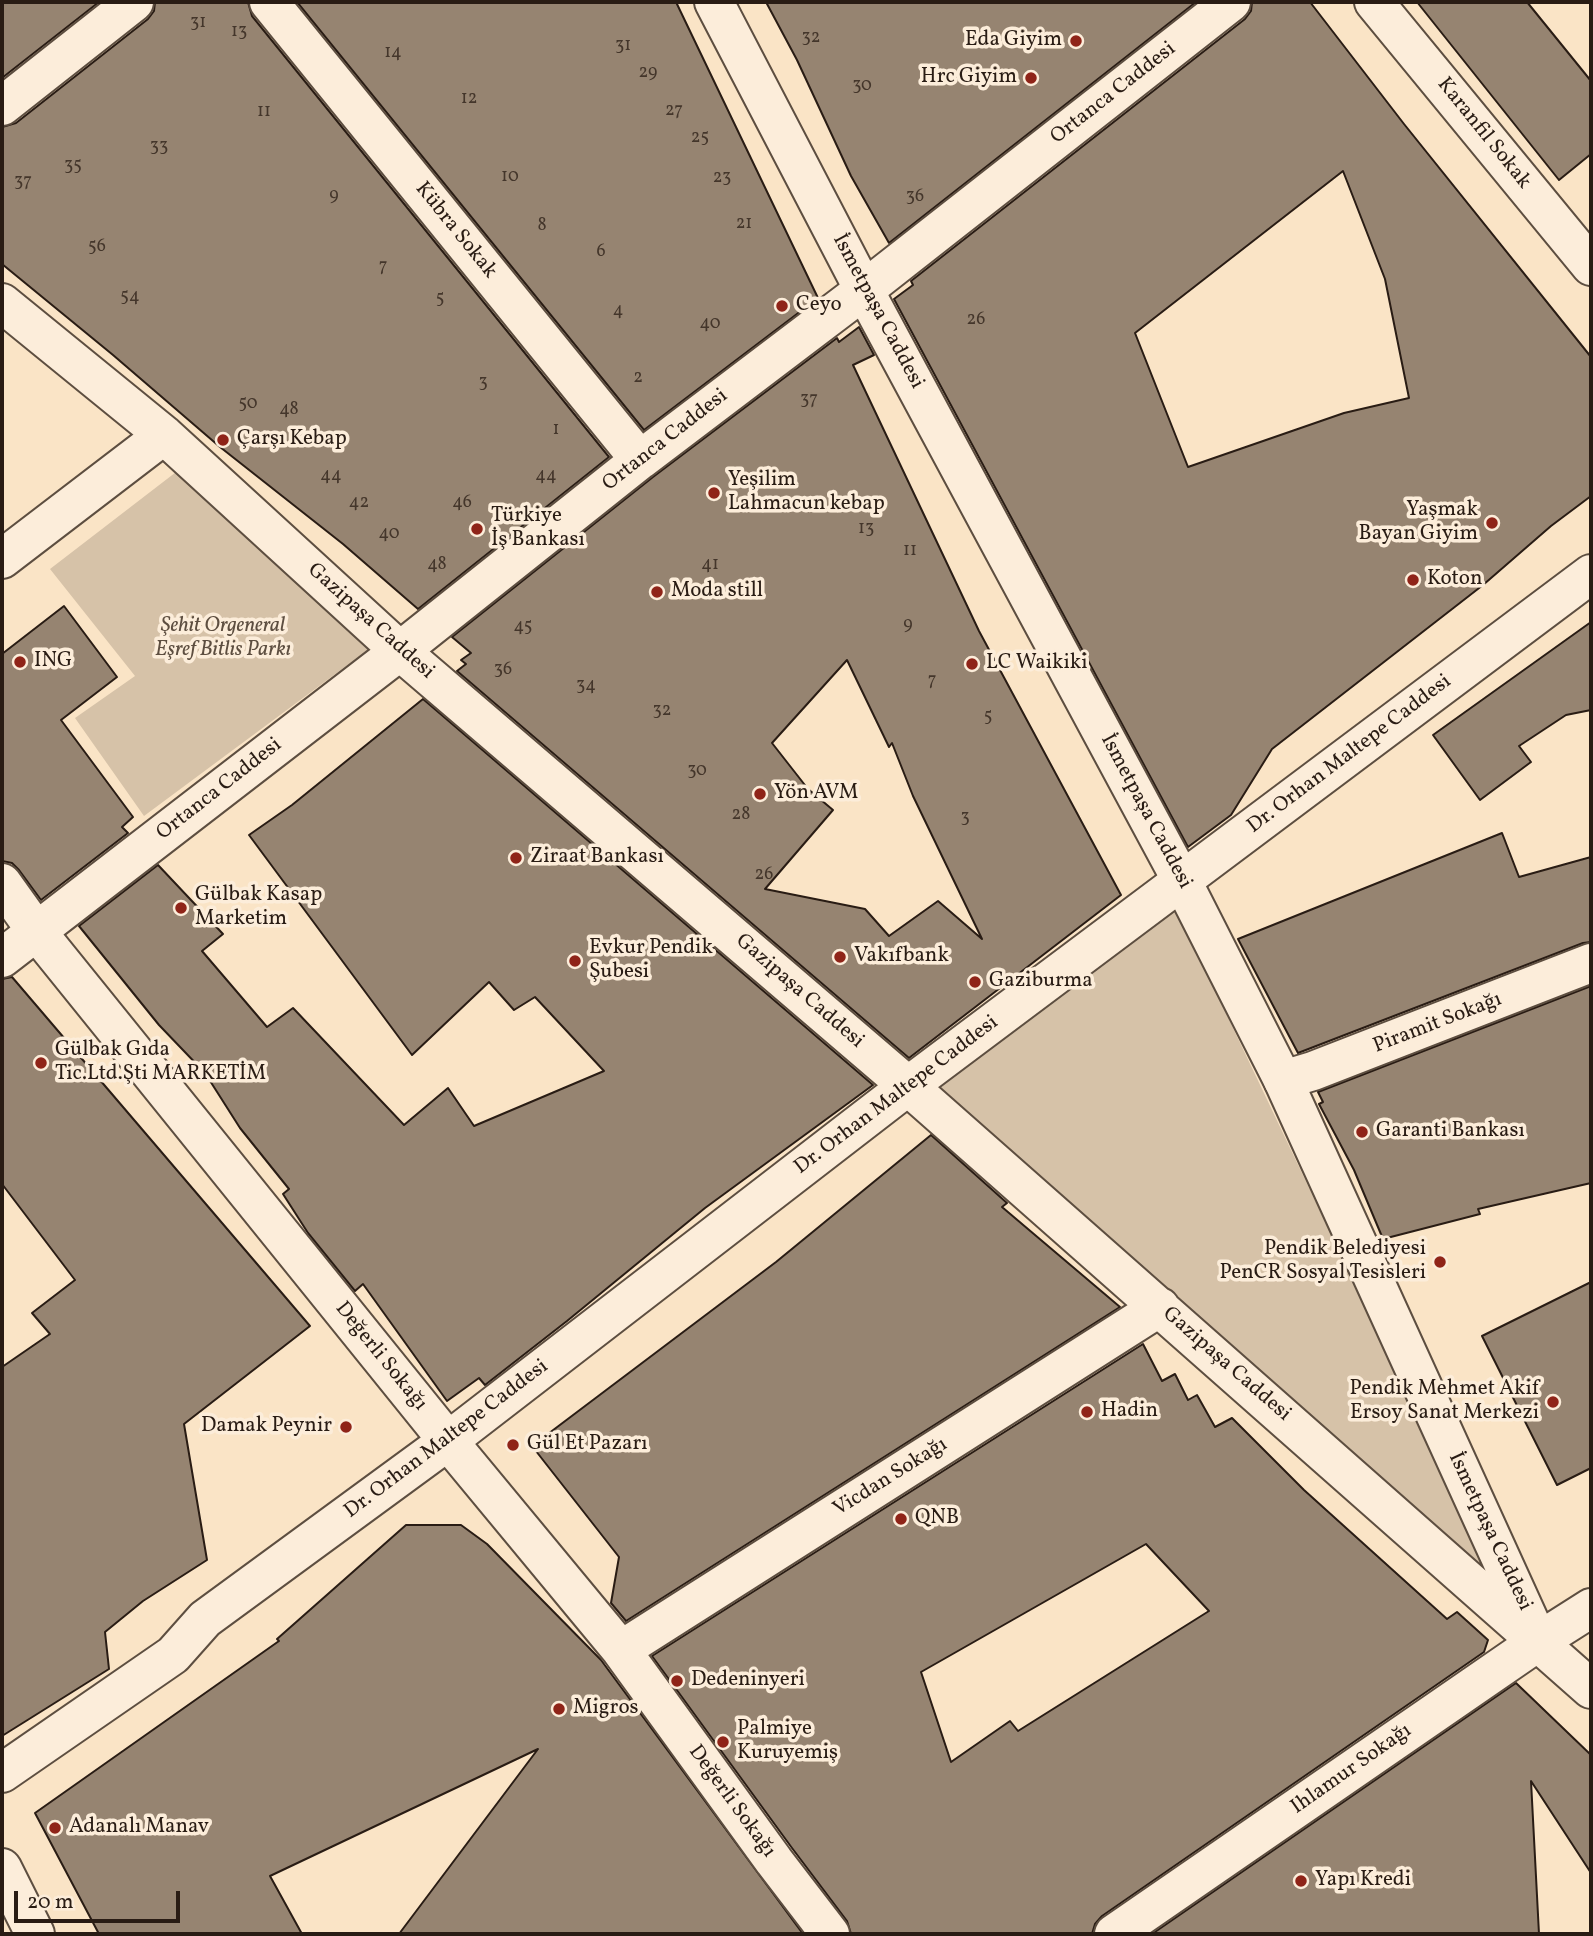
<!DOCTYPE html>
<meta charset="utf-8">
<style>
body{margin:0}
#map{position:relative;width:1593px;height:1936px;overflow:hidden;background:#fae4c6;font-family:Vollkorn,serif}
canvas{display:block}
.frame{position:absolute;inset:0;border:4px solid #291c14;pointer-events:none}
.scale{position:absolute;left:14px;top:1891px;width:166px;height:32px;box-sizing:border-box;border:4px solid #291c14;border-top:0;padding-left:9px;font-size:21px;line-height:24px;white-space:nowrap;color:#291c14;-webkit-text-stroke:5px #fcedda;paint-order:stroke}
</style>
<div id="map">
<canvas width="1593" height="1936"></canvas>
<div class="frame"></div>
<div class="scale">20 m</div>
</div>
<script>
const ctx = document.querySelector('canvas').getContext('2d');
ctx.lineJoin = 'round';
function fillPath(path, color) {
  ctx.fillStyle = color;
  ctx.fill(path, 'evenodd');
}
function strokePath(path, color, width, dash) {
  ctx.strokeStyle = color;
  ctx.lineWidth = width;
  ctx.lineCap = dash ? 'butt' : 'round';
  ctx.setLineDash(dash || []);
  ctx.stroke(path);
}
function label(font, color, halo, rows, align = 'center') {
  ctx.font = font + ' Vollkorn,serif';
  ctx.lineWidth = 7;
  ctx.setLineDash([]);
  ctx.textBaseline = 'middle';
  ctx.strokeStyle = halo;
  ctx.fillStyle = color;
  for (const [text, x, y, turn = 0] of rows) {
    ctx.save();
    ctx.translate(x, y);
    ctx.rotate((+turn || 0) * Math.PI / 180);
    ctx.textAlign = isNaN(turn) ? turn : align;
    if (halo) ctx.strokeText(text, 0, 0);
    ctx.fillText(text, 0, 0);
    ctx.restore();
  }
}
const green = new Path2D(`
 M180,469L369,649L144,816L75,718L135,676L50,569Z
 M1174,904L1497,1583L910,1103Z`);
const building = new Path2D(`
 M2,2H99L2,78Z
 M155,2H248L252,16L609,457L418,609L343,544L220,447L113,355L2,264V127L16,123L148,19L154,11Z
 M297,2H676L818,298L644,430Z
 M766,2H1196L889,243L851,176L797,60Z
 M1252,2H1310L1404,124L1591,357V496L1551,526L1483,585L1272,749L1231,815L1188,847L894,299L913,285L911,281L1245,19L1251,11ZM1343,171L1385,279L1409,398L1344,413L1188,467L1135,333Z
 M1417,2H1527L1591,81V154L1559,180Z
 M859,327L874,355L853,365L979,631L1121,895L909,1058L457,671L466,664L461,660L471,653L452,637L653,477L837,338L839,342ZM847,660L889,747L892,743L913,796L982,939L938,901L889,936L865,909L765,889L833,810L808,789L772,743Z
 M64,606L117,677L61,720L133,817L122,827L128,833L41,900L19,870L12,863L2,861V654Z
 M1591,622V710L1566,715L1519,746L1531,762L1480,800L1433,735Z
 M423,699L873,1085L705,1208L567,1321L485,1385L479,1378L447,1401L363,1284L355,1291L308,1233L283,1194L289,1189L240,1128L205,1073L159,1025L79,926L158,865L223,934L202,951L267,1027L293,1008L404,1125L448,1088L474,1126L604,1071L535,997L514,1010L489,982L412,1055L249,835L292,805Z
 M1502,833L1519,877L1591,857V942L1583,943L1298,1053L1238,939Z
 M12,977L310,1326L184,1424L207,1560L143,1601L105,1632L109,1669L2,1736V1367L50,1334L32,1313L75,1280L2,1184V979Z
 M1591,986V1183L1478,1209L1480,1214L1383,1239L1354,1170L1319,1104L1323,1102L1318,1092Z
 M931,1135L1007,1203L1002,1207L1120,1307L626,1621L611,1603L619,1557L532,1446L776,1262Z
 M1591,1282V1468L1557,1485L1482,1336Z
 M1143,1344L1162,1381L1175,1374L1188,1400L1197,1395L1215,1427L1232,1418L1304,1490L1447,1619L1457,1612L1488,1640L1484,1652L1102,1916L1095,1924L1092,1934H851L847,1921L792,1848L652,1656ZM1146,1544L1209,1611L1018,1731L1010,1721L951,1762L921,1672Z
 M406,1525H461L487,1544L601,1660L803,1934H399L538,1749L270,1876L302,1934H99L35,1813L279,1641L277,1639Z
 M1516,1683L1591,1755V1873L1531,1781L1539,1934H1152Z`);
const pedestrian = new Path2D(`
 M714,2L864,290L1182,881L1283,1080L1533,1629
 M2,303L164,435L400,651L908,1086L1591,1689
 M2,559L164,435
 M2,883L37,932L448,1441L621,1650L774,1861L830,1934
 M621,1650L1160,1307`);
const minor = new Path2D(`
 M269,2L640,460
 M1374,2L1591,266
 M2,106L134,2
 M2,958L400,651L640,460L864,290L1231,2
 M1283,1080L1313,1071L1591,963
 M2,1773L173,1655L205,1619L448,1441L908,1086L1591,574
 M2,1868L35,1934
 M1114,1934L1539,1641L1591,1608`);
const markers = [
 [1076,41,7,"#8f2418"],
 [1031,78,7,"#8f2418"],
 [782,306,7,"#8f2418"],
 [223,440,7,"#8f2418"],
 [714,493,7,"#8f2418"],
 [1492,523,7,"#8f2418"],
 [477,529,7,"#8f2418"],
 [1413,580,7,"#8f2418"],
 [657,592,7,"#8f2418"],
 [20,662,7,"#8f2418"],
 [972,664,7,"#8f2418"],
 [760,794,7,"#8f2418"],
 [516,858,7,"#8f2418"],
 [181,908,7,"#8f2418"],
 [840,957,7,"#8f2418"],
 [575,961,7,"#8f2418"],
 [975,982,7,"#8f2418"],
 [41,1063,7,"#8f2418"],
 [1362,1132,7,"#8f2418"],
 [1440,1262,7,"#8f2418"],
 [1553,1402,7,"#8f2418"],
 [1087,1412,7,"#8f2418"],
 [346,1427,7,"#8f2418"],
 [513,1445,7,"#8f2418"],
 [901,1519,7,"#8f2418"],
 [677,1681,7,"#8f2418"],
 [559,1709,7,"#8f2418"],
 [723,1742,7,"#8f2418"],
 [55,1828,7,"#8f2418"],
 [1301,1881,7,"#8f2418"]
];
const numberNames = [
 ["31",198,24],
 ["13",239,33],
 ["32",811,39],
 ["31",623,47],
 ["14",393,54],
 ["29",648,74],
 ["30",862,87],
 ["12",469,100],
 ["27",674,112],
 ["11",264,113],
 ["25",700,139],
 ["33",159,148],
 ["35",73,167],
 ["10",510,178],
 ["23",722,179],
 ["37",23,183],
 ["9",334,197],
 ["36",915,198],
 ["21",744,225],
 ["8",542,227],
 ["56",97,248],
 ["6",601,253],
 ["7",383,268],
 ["54",130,298],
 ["5",440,300],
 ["4",618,312],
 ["26",976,321],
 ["40",710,325],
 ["2",638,379],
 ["3",483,384],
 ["37",809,401],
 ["50",248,405],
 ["48",289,411],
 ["1",556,431],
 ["44",331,477],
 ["44",546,477],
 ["42",359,504],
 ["46",462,504],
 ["13",866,530],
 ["40",389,535],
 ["11",910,552],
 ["48",437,566],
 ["41",710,566],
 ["9",908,626],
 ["45",523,628],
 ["36",503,671],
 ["7",932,682],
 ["34",586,687],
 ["32",662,712],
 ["5",988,718],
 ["30",697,772],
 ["28",741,816],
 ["3",965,819],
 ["26",764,876]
];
const poiNames = [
 ["Eda Giyim",1062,41,"right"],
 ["Hrc Giyim",1017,78,"right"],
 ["Ceyo",796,306],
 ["Çarşı Kebap",237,440],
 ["Yeşilim",728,481],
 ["Lahmacun kebap",728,505],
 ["Yaşmak",1478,511,"right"],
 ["Bayan Giyim",1478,535,"right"],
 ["Türkiye",491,517],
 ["İş Bankası",491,541],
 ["Koton",1427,580],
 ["Moda still",671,592],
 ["ING",34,662],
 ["LC Waikiki",986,664],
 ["Yön AVM",774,794],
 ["Ziraat Bankası",530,858],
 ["Gülbak Kasap",195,896],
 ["Marketim",195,920],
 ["Evkur Pendik",589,949],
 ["Şubesi",589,973],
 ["Vakıfbank",854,957],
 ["Gaziburma",989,982],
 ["Gülbak Gıda",55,1051],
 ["Tic.Ltd.Şti MARKETİM",55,1075],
 ["Garanti Bankası",1376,1132],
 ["Pendik Belediyesi",1426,1250,"right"],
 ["PenCR Sosyal Tesisleri",1426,1274,"right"],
 ["Pendik Mehmet Akif",1539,1390,"right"],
 ["Ersoy Sanat Merkezi",1539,1414,"right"],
 ["Hadin",1101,1412],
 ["Damak Peynir",332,1427,"right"],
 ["Gül Et Pazarı",527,1445],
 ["QNB",915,1519],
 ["Dedeninyeri",691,1681],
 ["Migros",573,1709],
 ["Palmiye",737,1730],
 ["Kuruyemiş",737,1754],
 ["Adanalı Manav",69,1828],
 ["Yapı Kredi",1315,1881]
];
const streetNames = [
 ["Ortanca Caddesi",1114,94,-38],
 ["Karanfil Sokak",1483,134,51],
 ["Kübra Sokak",455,231,51],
 ["İsmetpaşa Caddesi",877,312,62],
 ["Ortanca Caddesi",666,441,-38],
 ["Gazipaşa Caddesi",370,622,42],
 ["Dr. Orhan Maltepe Caddesi",1350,755,-37],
 ["Ortanca Caddesi",220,790,-38],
 ["İsmetpaşa Caddesi",1145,812,62],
 ["Gazipaşa Caddesi",799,992,41],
 ["Piramit Sokağı",1438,1024,-21],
 ["Dr. Orhan Maltepe Caddesi",897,1096,-37],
 ["Değerli Sokağı",380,1357,51],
 ["Gazipaşa Caddesi",1226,1365,41],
 ["Dr. Orhan Maltepe Caddesi",447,1440,-37],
 ["Vicdan Sokağı",891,1478,-32],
 ["İsmetpaşa Caddesi",1489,1532,65],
 ["Ihlamur Sokağı",1352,1770,-35],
 ["Değerli Sokağı",731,1802,54]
];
const parkNames = [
 ["Şehit Orgeneral",223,627],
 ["Eşref Bitlis Parkı",223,651]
];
fillPath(green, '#d6c2a8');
fillPath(building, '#968471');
strokePath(building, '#291c14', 2);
strokePath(pedestrian, '#5d4e40', 42);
strokePath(minor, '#5d4e40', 42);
strokePath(pedestrian, '#fcedda', 38);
strokePath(minor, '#fcedda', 38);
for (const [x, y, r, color] of markers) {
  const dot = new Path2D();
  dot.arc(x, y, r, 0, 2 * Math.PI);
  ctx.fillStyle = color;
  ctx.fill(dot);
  strokePath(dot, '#fcedda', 2.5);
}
label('18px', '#44362b', null, numberNames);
label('21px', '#291c14', '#fcedda', poiNames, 'left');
label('21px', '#291c14', '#fcedda', streetNames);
label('italic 21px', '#5d4e40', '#fcedda', parkNames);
</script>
